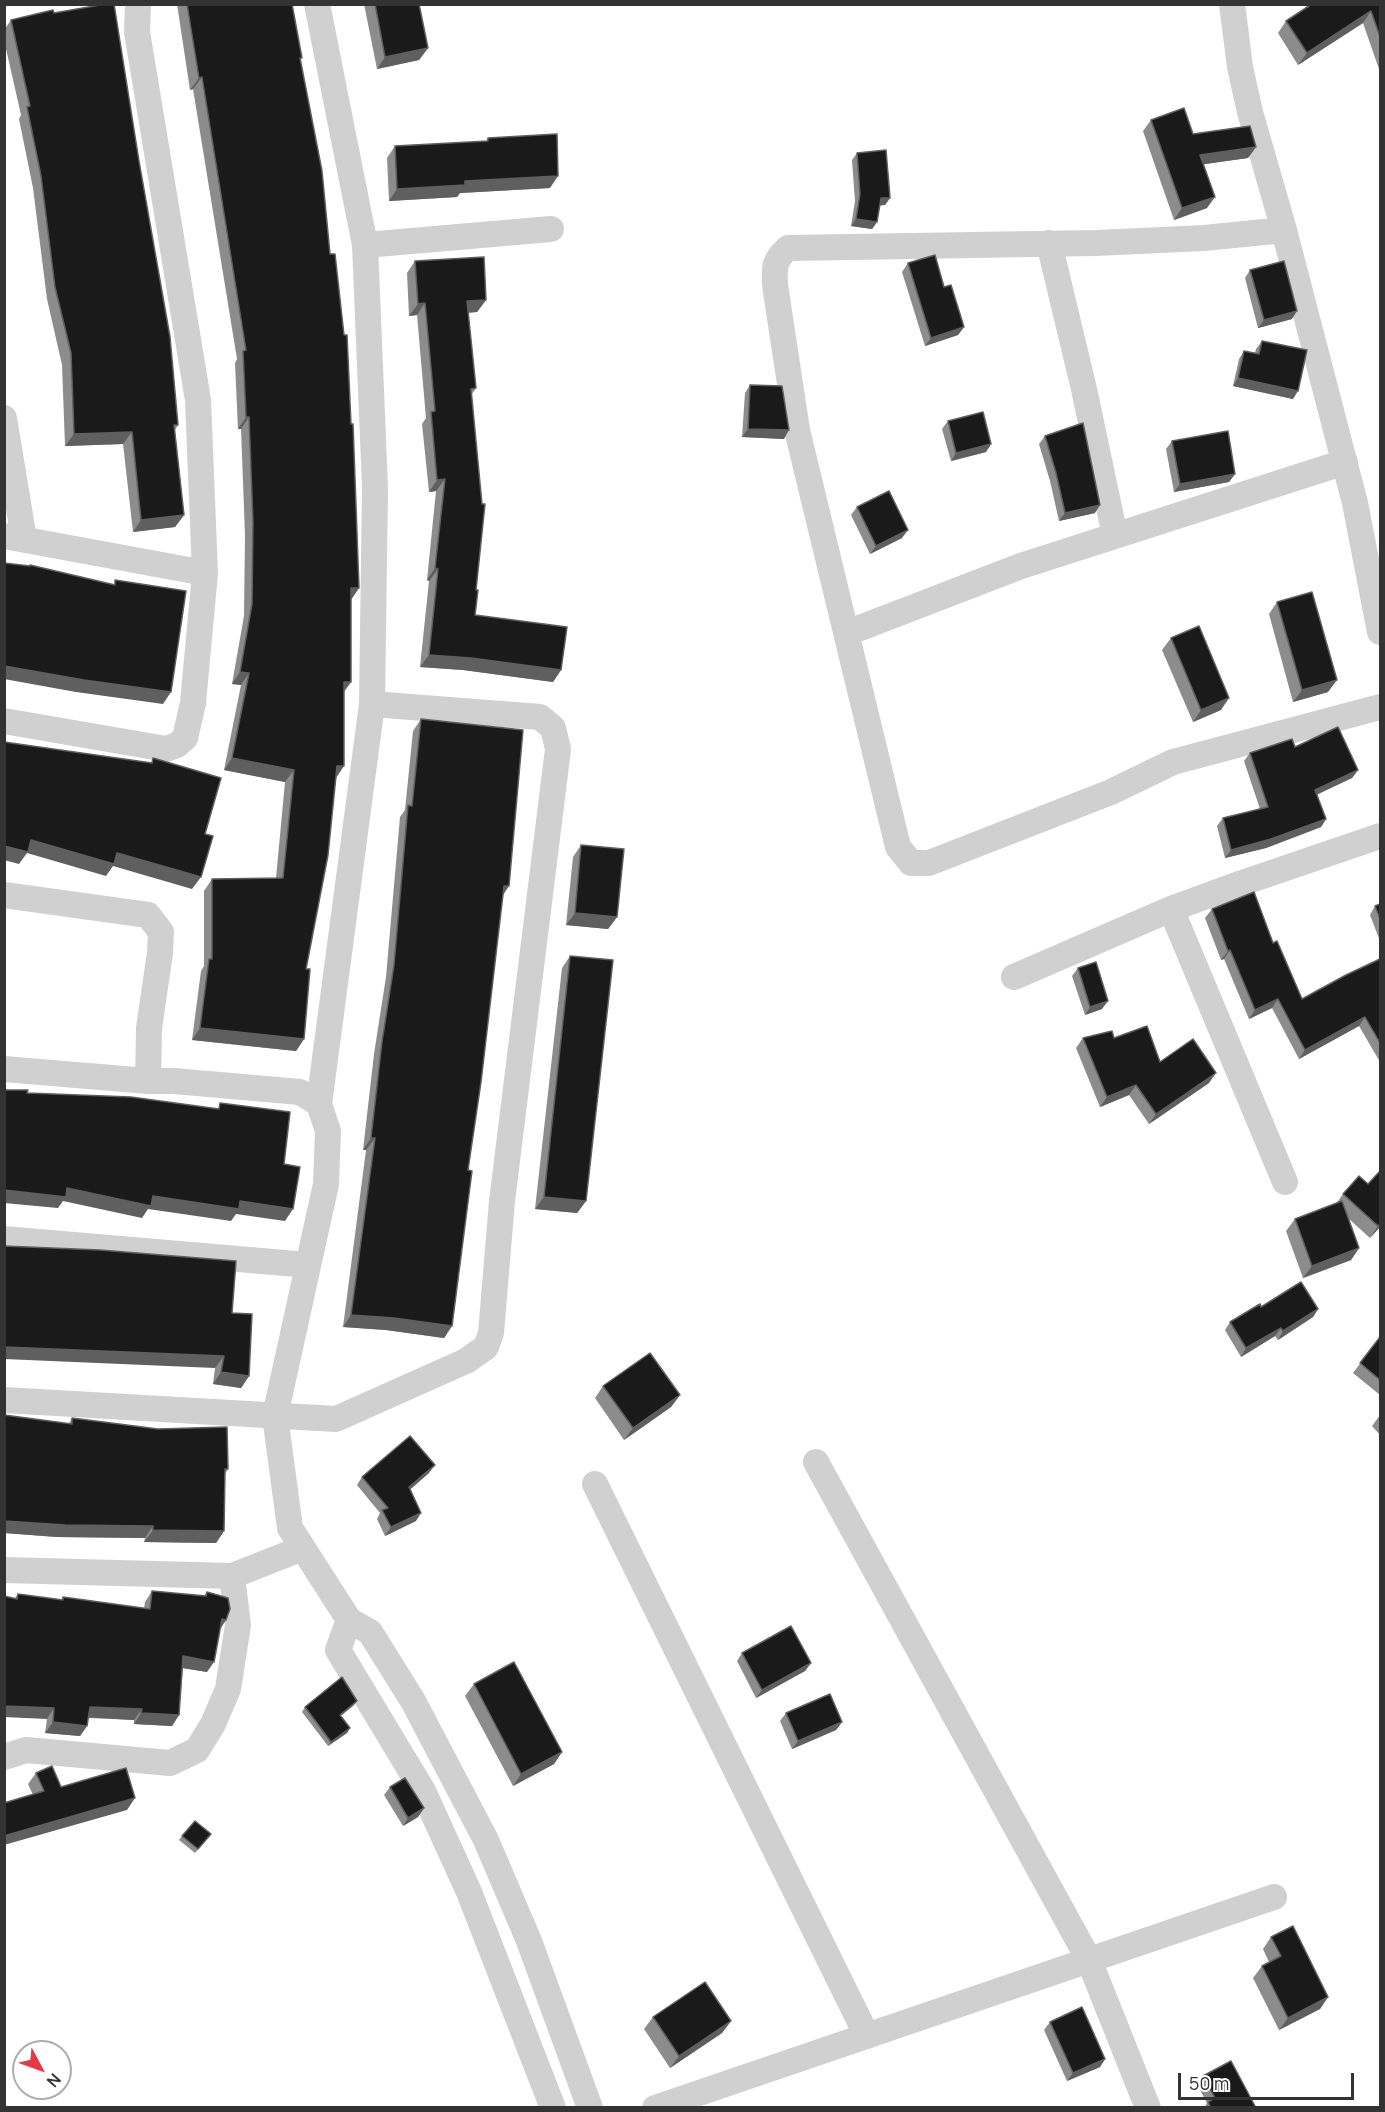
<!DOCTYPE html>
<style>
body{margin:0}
#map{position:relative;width:1385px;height:2112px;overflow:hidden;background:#fff;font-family:Manrope,sans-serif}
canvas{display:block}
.frame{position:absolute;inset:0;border:6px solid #333;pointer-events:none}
.north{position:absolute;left:12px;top:2040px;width:60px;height:60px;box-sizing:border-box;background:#fff;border:2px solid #adadad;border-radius:50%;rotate:131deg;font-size:16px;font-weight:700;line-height:24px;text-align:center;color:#333}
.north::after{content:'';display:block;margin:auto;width:21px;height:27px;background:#e63946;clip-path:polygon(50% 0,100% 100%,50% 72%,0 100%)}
.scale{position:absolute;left:1178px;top:2073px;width:176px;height:27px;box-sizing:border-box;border:3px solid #333;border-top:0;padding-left:8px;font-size:18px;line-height:21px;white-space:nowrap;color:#333;-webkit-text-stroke:4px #fff;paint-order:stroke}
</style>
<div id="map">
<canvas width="1385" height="2112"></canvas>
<div class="frame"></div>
<div class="north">N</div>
<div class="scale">50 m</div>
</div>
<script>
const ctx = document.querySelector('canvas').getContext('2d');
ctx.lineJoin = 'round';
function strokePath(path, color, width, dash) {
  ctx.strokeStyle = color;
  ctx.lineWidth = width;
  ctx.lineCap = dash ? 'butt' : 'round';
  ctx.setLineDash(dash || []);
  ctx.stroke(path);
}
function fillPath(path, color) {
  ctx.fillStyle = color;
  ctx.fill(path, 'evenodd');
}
const minor = new Path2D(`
 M317,4L365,245L375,487L372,704L319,1104
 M1232,4L1240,67L1250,112L1284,230L1355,503L1380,632
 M1284,230L1204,238L1096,243L788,248C774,260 774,267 775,285L797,430L898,847L911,863H929L1111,792L1173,762L1380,707
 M1049,243L1084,389L1115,536
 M365,245L551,229
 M4,418L24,539
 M4,536L205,573
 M847,633L1021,566L1345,462
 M4,721L166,749L177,745L185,738L193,703L205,573L198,400L137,32L138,4
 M4,895L148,915L161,932L160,953L149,1028L148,1081H174L300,1092L319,1104L328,1131L326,1184L275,1416L290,1528L349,1620L370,1632L413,1701L486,1840L529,1941L590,2108
 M1171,909L1285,1182
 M1014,977L1171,909L1242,883L1380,836
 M4,1069L148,1081
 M4,1239L308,1265
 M4,1400L336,1419L466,1361L486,1347L491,1333L502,1201L558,749L553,728L540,717L372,704
 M816,1462L1089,1960L1148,2108
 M595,1484L867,2036
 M4,1570L232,1576L303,1548
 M349,1620L338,1650L423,1791L469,1892L553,2108
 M4,1757L26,1750L170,1763L197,1750L213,1724L228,1689L238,1625L232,1576
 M655,2108L1274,1897`);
const wall = new Path2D(`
 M177,4H292L330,254L351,424L359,588L351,599V682L344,692L336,778L306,969L304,1039L296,1051L192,1040L201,971L204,966V891L212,879L276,878L285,782L224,770L241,685L232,684L244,616L245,535L241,429H238L235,363L237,359L193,89L190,90Z
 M364,4H419L428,48L419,60L377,69Z
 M1380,4V72L1363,23L1298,65L1278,33L1286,21Z
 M11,20L178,425L175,430L184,515L175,527L133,532L123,444L65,446L62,365L47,299L33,188L19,119L21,115L4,40V30Z
 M1151,120L1193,134L1256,147L1248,158L1203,164L1207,208L1174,220L1143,131Z
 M488,138L550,188L460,193L457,197L389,201L387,158L395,146L486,142Z
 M857,153L890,198L885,205H880L877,222L872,229L851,226L855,201L852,160Z
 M415,261L486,300L477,312L468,313L476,388L472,394L475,615L561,670L553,682L463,670L420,667L429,581L427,580L436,491L429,492L422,424L426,418L417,315L409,316L407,273Z
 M908,263L964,327L958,335L925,346L902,272Z
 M1250,270L1292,319L1258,328L1245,278Z
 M1262,341L1293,399L1233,386L1239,359L1244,351L1255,353L1256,349Z
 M750,385L784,439L742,437L745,393Z
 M948,421L991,444L986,452L951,461L942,429Z
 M1045,436L1095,513L1059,521L1050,481L1039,444Z
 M1172,441L1235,474L1229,482L1174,492L1166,449Z
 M857,507L902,538L870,554L851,515Z
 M1277,602L1328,692L1293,702L1269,614Z
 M1171,638L1221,710L1193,722L1162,650Z
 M421,719L503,895L468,1170L452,1326L444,1338L386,1330L343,1327L366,1150H363L374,1054L386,977L400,817L405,810L413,731Z
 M1295,747L1358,770L1352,778L1317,794L1326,819L1321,827L1266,848L1225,858L1217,826L1223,818L1260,809L1244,761L1250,753Z
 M581,845L617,917L608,929L566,925L573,857Z
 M1380,904V941L1370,915L1375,906Z
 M1212,909L1273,943L1302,999L1380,959V1062L1359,1026L1299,1059L1272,1008L1249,1019L1224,959L1221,960L1205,918Z
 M570,956L586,1201L577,1213L535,1209L562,968Z
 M1078,968L1102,1009L1085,1015L1072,976Z
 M1083,1038H1114L1160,1062L1209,1083L1149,1124L1129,1095L1100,1107L1076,1048Z
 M1343,1194L1380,1227L1370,1238L1349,1219L1359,1248L1351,1260L1303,1278L1286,1231L1295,1219L1336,1204Z
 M1261,1307L1318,1309L1313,1317L1278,1340L1275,1336L1241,1357L1225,1330L1230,1322Z
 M232,1313L249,1376L241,1388L213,1384L215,1368Z
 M1380,1337V1395L1353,1373Z
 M603,1386L680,1395L671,1407L624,1440L595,1398Z
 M4,1415L69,1424L72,1418L228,1469L225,1474L224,1531L216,1543L144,1542L145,1538L57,1537L4,1533Z
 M1380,1415V1435L1372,1426Z
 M429,1473L410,1489L416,1521L385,1536L377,1519L380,1513L357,1485L362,1477Z
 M152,1591L204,1596L207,1592L220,1629L207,1672L183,1668L179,1715L172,1726L134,1724V1720L88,1718L87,1726L80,1736L45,1733L47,1719L15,1598L18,1594L61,1600L63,1597L144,1609L145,1602Z
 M742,1653L811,1663L805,1671L756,1698L737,1661Z
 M474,1684L562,1752L554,1764L513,1786L465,1696Z
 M354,1705L340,1716L350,1728L347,1733L328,1746L302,1712L305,1707Z
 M786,1713L842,1722L836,1730L792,1749L780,1721Z
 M36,1773L61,1787L127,1810L33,1795L28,1784Z
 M390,1787L424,1808L418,1817L403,1826L384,1795Z
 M182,1836L208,1838L195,1853L179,1840Z
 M1271,1937L1328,1997L1320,2009L1279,2030L1253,1978L1262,1966L1269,1962L1263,1949Z
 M653,2017L731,2021L722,2033L670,2068L644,2029Z
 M1050,2022L1105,2059L1100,2067L1067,2081L1044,2030Z
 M1203,2076L1256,2108H1204L1207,2103L1197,2084Z`);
const shadedWall = new Path2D(`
 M1371,11L1363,23L1298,65L1307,53Z
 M428,48L419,60L377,69L385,57Z
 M202,77L193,89L190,90L199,78Z
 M1256,147L1248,158L1192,166L1200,155Z
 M558,176L550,188L460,193L457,197L389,201L397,189L465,181Z
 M1215,197L1207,208L1174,220L1182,208Z
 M881,198H890L885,205L876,206Z
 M856,219L877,222L872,229L851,226Z
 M486,300L477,312L459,313L467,301Z
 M425,303L417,315L409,316L418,304Z
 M1297,311L1292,319L1258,328L1264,320Z
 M964,327L958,335L925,346L931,338Z
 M1238,378L1298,391L1293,399L1233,386Z
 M246,417H249L241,429H238Z
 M748,429L789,430L784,439L742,437Z
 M132,432L123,444L65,446L74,434Z
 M991,444L986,452L951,461L956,453Z
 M1235,474L1229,482L1174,492L1180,484Z
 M445,479L436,491L429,492L437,480Z
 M1100,505L1095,513L1059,521L1065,513Z
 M184,515L175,527L133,532L141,520Z
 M908,530L902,538L870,554L876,546Z
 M435,568L438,569L429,581L427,580Z
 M351,588H359L351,600Z
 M429,655L471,658L561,670L553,682L463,670L420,667Z
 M4,666L171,692L163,704L76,692L4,679Z
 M240,672L249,673L241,685L232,684Z
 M1337,680L1328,692L1293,702L1302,690Z
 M344,682H351L342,694Z
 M1229,698L1221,710L1193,722L1201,710Z
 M232,758L294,770L285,782L224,770Z
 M337,766H344L336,778H328Z
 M1358,770L1352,778L1310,798L1315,790Z
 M1326,819L1321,827L1266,848L1225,858L1231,850Z
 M31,840L117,853L201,877L192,889L113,866L106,876L27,853L19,864L4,860V846Z
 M504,886H509L501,898Z
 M575,913L617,917L608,929L566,925Z
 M1230,950L1224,959L1221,960L1228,951Z
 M1278,999L1272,1008L1249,1019L1255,1010Z
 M1108,1001L1102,1009L1085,1015L1090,1007Z
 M1365,1017L1359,1026L1299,1059L1305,1050Z
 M200,1028L304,1039L296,1051L192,1040Z
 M1216,1073L1209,1083L1149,1124L1156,1114Z
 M1136,1085L1129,1095L1100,1107L1107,1097Z
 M371,1138H375L366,1150H363Z
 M67,1188L153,1196L240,1201L293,1209L285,1221L236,1214L231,1221L148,1209L142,1218L63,1201L58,1208L4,1203V1190Z
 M544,1197L586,1201L577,1213L535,1209Z
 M1380,1224V1227L1370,1238L1378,1226Z
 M1359,1248L1351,1260L1303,1278L1312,1266Z
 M1318,1309L1313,1317L1278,1340L1283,1331Z
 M351,1315L394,1318L452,1326L444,1338L386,1330L343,1327Z
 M1281,1328L1275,1336L1241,1357L1246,1348Z
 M4,1347L224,1356L215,1368L4,1359Z
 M221,1372L249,1376L241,1388L213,1384Z
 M680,1395L671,1407L624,1440L633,1428Z
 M435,1465L429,1473L404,1495L409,1487Z
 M421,1513L416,1521L385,1536L391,1527Z
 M4,1521L153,1526L145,1538L57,1537L4,1533Z
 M153,1530L224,1531L216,1543L144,1542Z
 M222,1619L226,1620L219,1631Z
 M183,1656L214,1662L207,1672L176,1667Z
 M811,1663L805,1671L756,1698L762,1690Z
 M357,1701L354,1705L337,1719L340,1715Z
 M4,1706L54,1708L47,1719L4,1717Z
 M90,1707L142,1709L134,1720L82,1717Z
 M141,1713L179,1715L172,1726L134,1724Z
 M53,1722L87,1726L80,1736L45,1733Z
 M842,1722L836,1730L792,1749L798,1741Z
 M350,1728L347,1733L328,1746L331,1742Z
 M562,1752L554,1764L513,1786L521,1774Z
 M135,1798L127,1810L4,1845V1836Z
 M424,1808L418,1817L403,1826L408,1818Z
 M1328,1997L1320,2009L1279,2030L1288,2018Z
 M731,2021L722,2033L670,2068L679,2056Z
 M1105,2059L1100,2067L1067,2081L1073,2073Z`);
const building = new Path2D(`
 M106,4H114L139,161L170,337L178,425H174L184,515L141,520L132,432L74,434L71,353L55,287L41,176L27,107L30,106L11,20L53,10L54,13Z
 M187,4H292L302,58H300L322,171L330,254H335L344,335H347L351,424H353L359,588H351V682H344V766H337L328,855L306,969H310L304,1039L200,1028L209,959H212V879L283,878L294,770L232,758L249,673L240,672L252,604L253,523L249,417H246L243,351L246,350L202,77L199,78Z
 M375,4H419L428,48L385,57Z
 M1312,4H1380V37L1371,11L1307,53L1286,21Z
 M1184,108L1193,134L1250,126L1256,147L1200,155L1215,197L1182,208L1151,120Z
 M557,134L558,176L465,181V185L397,189L395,146L488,141V138Z
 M886,150L890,198H881L877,222L856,219L860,194L857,153Z
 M935,255L944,287L951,285L964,327L931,338L908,263Z
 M484,257L486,300L467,301L476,388L471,389L482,504H485L476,590H478L475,615L567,627L561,670L471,658L429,655L438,569L435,568L445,479L437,480L431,412L435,411L425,303L418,304L415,261Z
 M1284,261L1297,311L1264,320L1250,270Z
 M1262,341L1307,350L1298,391L1238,378L1244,351L1259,354Z
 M750,385L782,386L789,430L748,429Z
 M983,412L991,444L956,453L948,421Z
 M1083,423L1100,505L1065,513L1056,473L1045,436Z
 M1228,431L1235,474L1180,484L1172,441Z
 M889,491L908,530L876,546L857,507Z
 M4,563L30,566V565L115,585V580L186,591L171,692L84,680L4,666Z
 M1312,592L1337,680L1302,690L1277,602Z
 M1199,626L1229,698L1201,710L1171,638Z
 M421,719L523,730L509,886H504L481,1082L468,1170L472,1171L452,1326L394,1318L351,1315L375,1138H371L382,1042L394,965L408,805L412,806Z
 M1338,727L1358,770L1315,790L1326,819L1271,839L1231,850L1223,818L1268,807L1250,753L1292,739L1295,747Z
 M4,742L152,763L153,758L221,778L205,834L213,836L201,877L117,853L114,864L31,840L28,852L4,846Z
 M581,845L624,849L617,917L575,913Z
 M1254,892L1273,943L1277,941L1302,999L1346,975L1380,959V1043L1365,1017L1305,1050L1278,999L1255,1010L1230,950L1228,951L1212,909Z
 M1380,904V919L1375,906Z
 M570,956L613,960L586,1201L544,1197Z
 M1096,962L1108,1001L1090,1007L1078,968Z
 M1147,1026L1160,1062L1193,1039L1216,1073L1156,1114L1136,1085L1107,1097L1083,1038L1112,1031L1114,1038Z
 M4,1090H28L27,1093L131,1097L219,1109L220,1103L290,1112L284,1164L300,1167L293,1209L240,1201L239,1209L153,1196L151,1206L67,1188L66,1197L4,1190Z
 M1380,1171V1224L1378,1226L1343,1194L1359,1176L1368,1184Z
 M1342,1201L1359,1248L1312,1266L1295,1219Z
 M4,1246L100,1250L236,1261L232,1313L252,1314L249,1376L221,1372L224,1356L4,1347Z
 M1301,1282L1318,1309L1283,1331L1281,1328L1246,1348L1230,1322L1260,1304L1261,1307Z
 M1380,1337V1380L1360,1363Z
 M650,1353L680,1395L633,1428L603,1386Z
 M4,1415L72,1424V1418L158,1429L227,1427L228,1469H225L224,1531L153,1530V1526L65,1525L4,1521Z
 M410,1436L435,1465L409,1487L421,1513L391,1527L382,1510L388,1508L362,1477Z
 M152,1591L206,1596L207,1592L228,1598L230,1609L226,1620L222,1619L214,1662L183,1656L179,1715L141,1713L142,1709L90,1707L87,1726L53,1722L54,1708L4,1706V1596L17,1599L18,1594L63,1600V1597L150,1609Z
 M791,1626L811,1663L762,1690L742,1653Z
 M514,1662L562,1752L521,1774L474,1684Z
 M342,1677L357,1701L340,1715L350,1728L331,1742L305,1707Z
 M830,1694L842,1722L798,1741L786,1713Z
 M52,1766L61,1787L126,1768L135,1798L4,1836V1803L44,1791L36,1773Z
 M405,1778L424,1808L408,1818L390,1787Z
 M195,1821L211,1834L198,1849L182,1836Z
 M1293,1926L1328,1997L1288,2018L1262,1966L1281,1956L1271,1937Z
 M705,1982L731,2021L679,2056L653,2017Z
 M1082,2007L1105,2059L1073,2073L1050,2022Z
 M1231,2061L1256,2108H1211L1208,2102L1215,2098L1203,2076Z`);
strokePath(minor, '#d0d0d0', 26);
fillPath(wall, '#8c8c8c');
fillPath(shadedWall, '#5f5f5f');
fillPath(building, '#1a1a1a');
strokePath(building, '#5f5f5f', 1.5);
</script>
